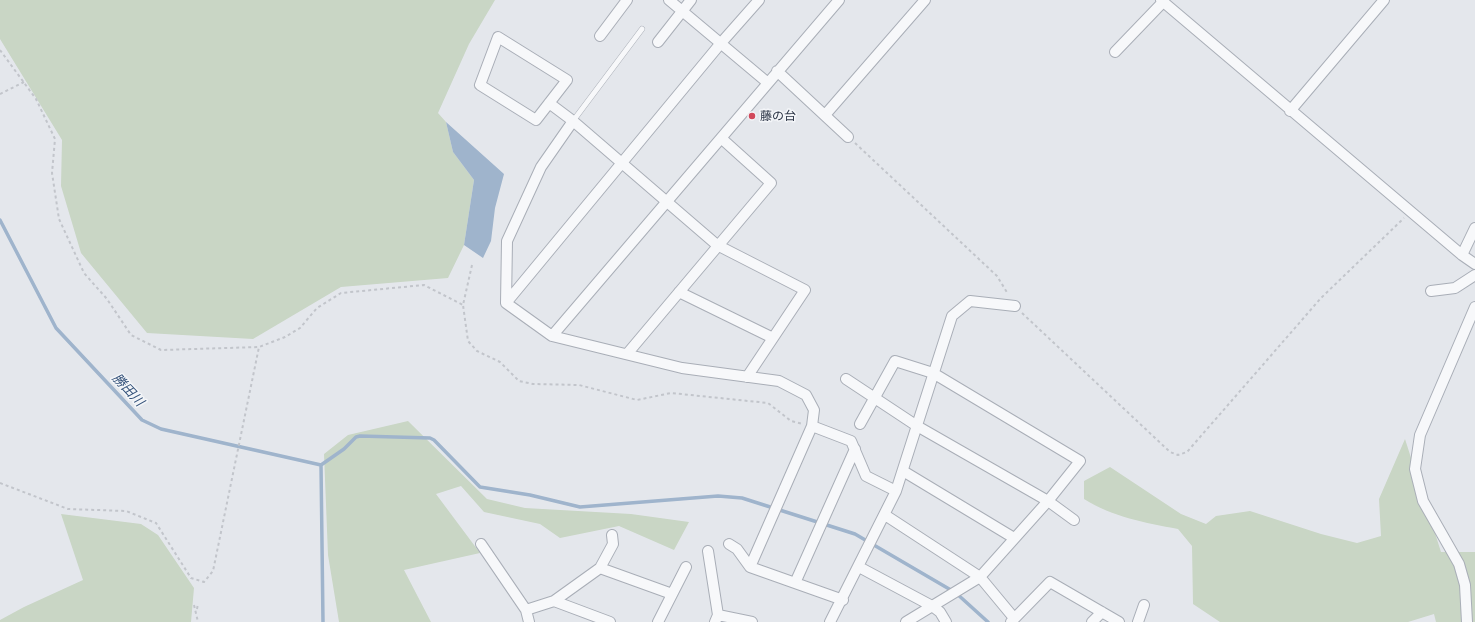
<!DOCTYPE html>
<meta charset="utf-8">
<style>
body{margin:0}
canvas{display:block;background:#e4e7ec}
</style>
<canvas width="1475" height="622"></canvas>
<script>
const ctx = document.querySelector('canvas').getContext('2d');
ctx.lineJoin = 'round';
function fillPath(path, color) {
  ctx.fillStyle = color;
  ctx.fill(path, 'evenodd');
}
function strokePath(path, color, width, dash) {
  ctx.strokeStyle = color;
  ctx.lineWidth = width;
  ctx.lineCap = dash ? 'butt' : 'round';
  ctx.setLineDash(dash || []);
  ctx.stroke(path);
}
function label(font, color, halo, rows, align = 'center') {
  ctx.font = font + ' Raleway,"Noto Sans JP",sans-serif';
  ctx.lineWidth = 3;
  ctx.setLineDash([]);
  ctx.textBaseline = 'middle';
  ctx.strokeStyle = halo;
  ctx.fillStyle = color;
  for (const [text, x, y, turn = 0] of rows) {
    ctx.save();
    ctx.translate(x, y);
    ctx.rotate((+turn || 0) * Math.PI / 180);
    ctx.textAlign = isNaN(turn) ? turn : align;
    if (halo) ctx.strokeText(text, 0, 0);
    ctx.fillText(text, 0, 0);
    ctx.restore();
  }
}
const green = new Path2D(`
 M0,0H495L469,44L438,113L446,122L453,152L474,180L464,245L448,278L341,287L253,339L147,333L81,253L61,186L62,140L0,39Z
 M408,421L487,499L525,508L631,514L689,522L674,550L619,526L560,538L540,524L484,512L461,486L436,494L480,553L404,570L431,622H339L328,555L324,454L348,435Z
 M1405,439L1441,552H1475V622H1436L1434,614L1408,622H1220L1193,604L1192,546L1178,529C1145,523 1113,517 1084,499V481L1110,467L1181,514L1206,524L1216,516L1250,511L1321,534L1357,543L1381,536L1379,499Z
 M61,514L141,524L158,535L194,588L191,622H0V620L24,607L83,580Z`);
const water = new Path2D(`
 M446,122L504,174L495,208L491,241L483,258L464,245L474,180L453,152Z`);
const stream = new Path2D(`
 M0,220L56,328L142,420L161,429L321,465
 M321,465L344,449L356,437L360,436L430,438L434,440L480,487L530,495L580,507L718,496L742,498L855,534L956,593L988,622
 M321,465L323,622`);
const path = new Path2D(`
 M0,50L36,99L55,139L52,173L59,219L84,273L107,299L131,335L161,350L259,347L285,337L300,328L317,308L341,293L424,285L463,305
 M0,94L24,82
 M855,143L997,276L1008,294
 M472,265L463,305L468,341L477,351L500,362L519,381L533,384L579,385L637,400L671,393L768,403L791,421L803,424
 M1022,313L1170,452L1178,455L1187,452L1321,298L1404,218
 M0,483L68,509L126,511L156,523L191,578L204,582L213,571L259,347
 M194,605L198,622
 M197,609L198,604`);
const service = new Path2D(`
 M573,121L642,29`);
const minor = new Path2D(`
 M669,0L768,83
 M1161,0L1462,255L1475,264
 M600,36L627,0
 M498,37L567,80L536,120L480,85Z
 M658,42L691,0
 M1115,52L1163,2
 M777,71L848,137
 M549,103L573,121L717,245L805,290L747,377
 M1290,111L1384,0
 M825,115L925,0
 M1462,255L1475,228
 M1431,291L1455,288L1475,275
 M679,292L773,338
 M506,303L552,336L682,368L779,381L806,395L814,410L812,426L750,567
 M506,303L721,43L759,0
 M506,303L507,241L541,167L573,121
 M552,336L839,0
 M627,354L771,183L721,138
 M846,379L917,426L1048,501L1074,520
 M860,424L895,361L933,373L1080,461L1048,501L980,577L906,622
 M812,426L851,441L866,476L896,491
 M903,471L1014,538
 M885,515L980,577L1014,618
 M481,544L526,610L529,622
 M729,544L737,549L750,567L843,600
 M708,551L718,615L715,622
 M859,567L932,606L940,612L946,622
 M600,568L672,594
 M795,583L855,449
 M554,601L610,622
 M526,610L554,601L600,568L613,544L612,535
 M718,615L752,622
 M658,622L686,567
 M830,622L896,491L952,316L970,301L1015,306
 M1011,622L1050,582L1119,622
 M1092,622L1102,612
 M1138,622L1144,605
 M1467,622L1465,585L1459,564L1423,501L1415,469L1420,435L1475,307`);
const markers = [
 [752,116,4,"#d1495b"]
];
const poiNames = [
 ["藤の台",760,116]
];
const waterNames = [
 ["勝田川",128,390,47]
];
fillPath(green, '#c9d6c5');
fillPath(water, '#9fb4cc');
strokePath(stream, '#9fb4cc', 3.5);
strokePath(service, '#a9aeb7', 6);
strokePath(minor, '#a9aeb7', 12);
strokePath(path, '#c2c5cb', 2, [3, 3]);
strokePath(service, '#f7f8fa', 5);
strokePath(minor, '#f7f8fa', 10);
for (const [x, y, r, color] of markers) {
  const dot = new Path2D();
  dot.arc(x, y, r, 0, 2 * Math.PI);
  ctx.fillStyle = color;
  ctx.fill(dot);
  strokePath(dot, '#f4f6f9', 1.5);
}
label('12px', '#2b3445', '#f4f6f9', poiNames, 'left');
label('italic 13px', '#34527a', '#f4f6f9', waterNames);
</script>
